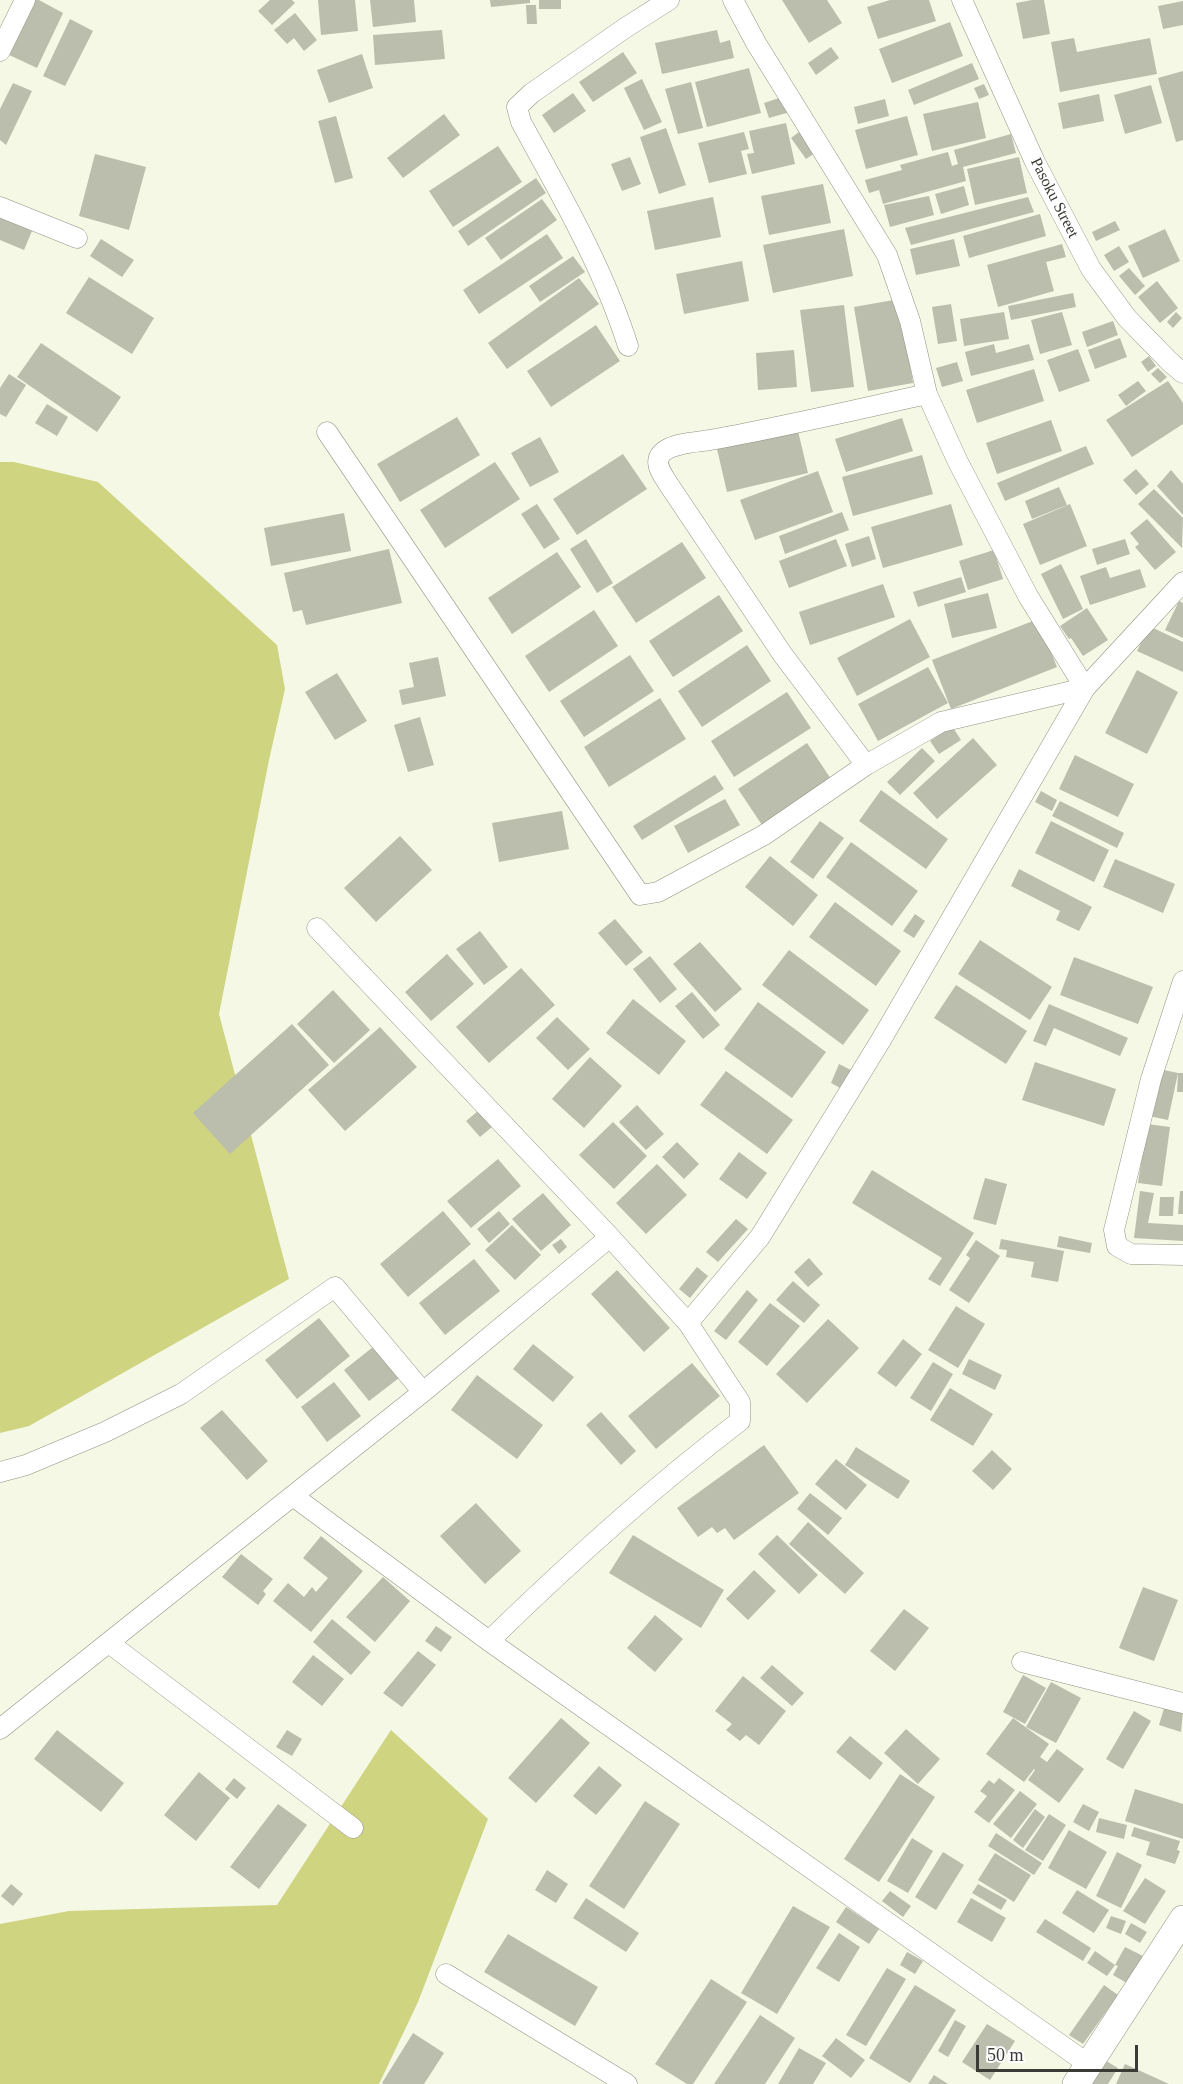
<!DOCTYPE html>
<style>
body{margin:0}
#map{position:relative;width:1183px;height:2084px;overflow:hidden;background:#f6f8e6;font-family:Georgia,serif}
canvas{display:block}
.scale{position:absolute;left:976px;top:2045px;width:162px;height:27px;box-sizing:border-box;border:3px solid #3a3b34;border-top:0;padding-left:8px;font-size:18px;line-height:21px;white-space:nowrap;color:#3a3b34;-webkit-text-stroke:4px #fff;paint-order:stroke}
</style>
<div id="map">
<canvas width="1183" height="2084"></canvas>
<div class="scale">50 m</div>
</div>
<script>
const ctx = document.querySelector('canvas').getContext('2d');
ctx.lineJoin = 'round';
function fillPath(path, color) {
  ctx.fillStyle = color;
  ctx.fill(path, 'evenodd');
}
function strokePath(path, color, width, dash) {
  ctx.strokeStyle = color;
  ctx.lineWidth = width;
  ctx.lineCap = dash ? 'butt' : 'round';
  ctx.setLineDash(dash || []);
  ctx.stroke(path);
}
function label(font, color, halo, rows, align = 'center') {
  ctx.font = font + ' Georgia,serif';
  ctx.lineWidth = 4.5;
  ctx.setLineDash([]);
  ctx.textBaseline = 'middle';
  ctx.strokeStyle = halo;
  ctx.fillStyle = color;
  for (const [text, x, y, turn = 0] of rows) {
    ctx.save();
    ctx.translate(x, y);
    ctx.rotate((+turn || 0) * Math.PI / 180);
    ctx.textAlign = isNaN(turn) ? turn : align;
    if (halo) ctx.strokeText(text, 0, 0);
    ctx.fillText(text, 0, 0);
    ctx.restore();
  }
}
const green = new Path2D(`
 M0,462H14L98,482L277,645L285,689L269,760L219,1014L289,1279L29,1426L0,1433Z
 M391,1730L488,1819L418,2002L379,2084H0V1924L69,1911L277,1905Z`);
const building = new Path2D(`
 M31,0H39L63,13L37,68L5,53Z
 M270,0H292L295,3L272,25L258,11Z
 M318,0H355L358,31L321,35Z
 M370,0H414L416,22L373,27Z
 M490,0H530V3L491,7Z
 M539,0H561V9H539Z
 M782,0H827L842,23L809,43Z
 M890,0H929L936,21L878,39L867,7Z
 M1032,0H1044L1050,34L1023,39L1016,3Z
 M1183,1V25L1163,29L1158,6Z
 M526,5H536L537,24H527Z
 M295,13L317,40L304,51L294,38L287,44L274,30Z
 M70,19L93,31L65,86L43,76Z
 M950,22L963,56L892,83L879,49Z
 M442,30L445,59L375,65L373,35Z
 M717,30L720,43L730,40L734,58L662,74L655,43Z
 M1074,38L1077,52L1150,38L1157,74L1060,92L1051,42Z
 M831,47L839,58L816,75L808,63Z
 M623,52L637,73L593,102L579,82Z
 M362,54L373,88L329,103L317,70Z
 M972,63L979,79L914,105L908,90Z
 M749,68L761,113L707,127L695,82Z
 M1183,71V140L1176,142L1158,78Z
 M642,79L662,122L644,130L624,88Z
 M691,82L703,128L678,134L665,89Z
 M13,83L32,91L6,145L0,140V109Z
 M984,84L989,95L979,99L974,88Z
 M1151,85L1162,123L1125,134L1114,95Z
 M573,93L586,111L554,133L542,115Z
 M1099,94L1104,121L1063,129L1058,103Z
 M785,96L790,112L769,118L764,103Z
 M885,99L889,116L858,124L854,107Z
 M978,102L986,138L932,151L923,114Z
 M444,114L460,135L403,178L387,158Z
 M336,116L353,178L335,183L318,121Z
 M907,116L918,155L866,169L855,130Z
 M786,123L795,164L752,174L747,154L754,153L749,131Z
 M666,128L686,185L659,194L640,137Z
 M744,132L749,149L741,151L747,174L709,183L698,143Z
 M799,132L815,153L806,159L791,138Z
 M1011,134L1016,153L963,167L966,181L883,204L879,190L869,193L865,180L902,170L900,165L948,152L952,166L958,164L954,150Z
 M498,146L522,182L453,227L429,191Z
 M95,154L146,167L129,230L79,216Z
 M630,157L641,184L622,191L611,164Z
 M1019,157L1027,193L975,205L967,169Z
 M536,178L546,193L468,246L458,231Z
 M823,184L831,223L769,235L761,196Z
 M964,186L969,205L941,214L935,194Z
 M929,196L934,215L890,227L884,205Z
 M713,197L721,237L655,250L647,211Z
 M1028,197L1034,212L911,245L905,228Z
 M542,199L557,220L501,260L485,238Z
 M1040,214L1046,236L969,258L963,236Z
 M0,217L32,231L24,250L0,240Z
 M1115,221L1120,230L1096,241L1092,232Z
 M844,229L853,276L773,293L763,245Z
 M1165,229L1180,261L1143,278L1128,246Z
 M547,234L563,258L479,314L463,290Z
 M101,239L134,260L122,277L90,256Z
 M954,239L960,266L916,275L910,249Z
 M1062,244L1066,257L1046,262L1054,291L998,307L987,265Z
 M1119,246L1129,262L1114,271L1104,255Z
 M573,256L585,272L540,302L529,286Z
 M742,261L749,301L684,314L676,274Z
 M1129,268L1145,286L1135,295L1119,276Z
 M89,277L154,318L132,354L66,313Z
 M579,278L599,304L507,369L488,343Z
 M1157,281L1178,308L1160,323L1138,297Z
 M1073,293L1076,307L1011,320L1008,306Z
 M899,299L913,383L868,391L854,307Z
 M951,304L957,341L938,344L932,307Z
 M844,305L854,387L811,392L800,310Z
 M1004,312L1009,339L964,346L960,319Z
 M1062,312L1072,345L1040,354L1031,320Z
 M1176,312L1182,318L1173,328L1167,322Z
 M1113,321L1118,335L1087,347L1082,332Z
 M596,325L620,361L551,407L527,371Z
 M1120,338L1127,357L1095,369L1088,350Z
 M41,343L121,397L97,432L17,377Z
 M994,344L996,353L1029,344L1034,360L971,376L965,352Z
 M1078,349L1090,381L1059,392L1047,360Z
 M794,350L797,387L758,390L756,353Z
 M1149,356L1156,366L1148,372L1141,362Z
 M957,362L963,381L942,387L936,368Z
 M1158,368L1167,377L1160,383L1151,374Z
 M1034,369L1044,401L977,423L966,390Z
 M9,374L26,385L6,417L0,414V388Z
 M1138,381L1146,391L1126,406L1118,395Z
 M1168,381L1183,403V424L1132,457L1106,420Z
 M47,404L68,417L57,436L35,423Z
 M457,417L480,455L400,502L377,464Z
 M902,418L913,451L846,472L835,439Z
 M1051,420L1062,451L997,474L986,443Z
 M798,431L808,473L727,492L717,449Z
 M540,437L559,472L530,487L511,453Z
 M1086,446L1094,464L1005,501L997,483Z
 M623,454L647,489L577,535L553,499Z
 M922,455L933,494L853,516L842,477Z
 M495,462L520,499L445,548L420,510Z
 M1136,469L1149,484L1136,495L1123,480Z
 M1171,470L1183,484V515L1157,486Z
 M818,471L833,512L755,540L740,500Z
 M1059,487L1067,505L1032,519L1025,501Z
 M1154,489L1183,518L1182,548L1138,504Z
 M537,504L560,539L544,549L521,514Z
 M951,504L963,545L883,568L871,527Z
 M1070,504L1087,546L1040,565L1023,524Z
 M842,512L849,530L785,554L779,536Z
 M344,513L351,551L271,566L264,528Z
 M1147,519L1176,552L1155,570L1135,547L1139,544L1130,533Z
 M869,536L876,559L852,567L845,544Z
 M586,539L613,583L597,593L570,549Z
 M836,539L847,566L789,588L779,561Z
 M1125,539L1130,554L1097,565L1092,549Z
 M682,542L706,578L636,623L612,587Z
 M389,549L402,603L306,625L302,610L293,612L284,573Z
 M994,550L1003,579L968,590L959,561Z
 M557,552L581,587L512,634L488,598Z
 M1061,564L1083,609L1063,619L1041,574Z
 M1106,567L1110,578L1140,569L1146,587L1090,605L1080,576Z
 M961,577L966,592L918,607L913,592Z
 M883,584L895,617L810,645L799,612Z
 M988,593L997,628L952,638L944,604Z
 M719,595L743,631L673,677L649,641Z
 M1179,601L1183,603V638L1165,630Z
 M1087,608L1108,640L1083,656L1071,638L1069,639L1060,626Z
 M594,610L618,646L549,692L525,656Z
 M910,619L930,657L857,696L837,658Z
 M1038,619L1057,667L951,709L932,660Z
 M1149,626L1183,642V672L1137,651Z
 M747,645L771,681L702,727L678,691Z
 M630,655L654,691L584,737L560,701Z
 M438,657L446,696L402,705L399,690L414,687L409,663Z
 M928,667L948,703L878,741L858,704Z
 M1137,670L1178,692L1147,754L1105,733Z
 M337,673L367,721L335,740L305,692Z
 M787,692L811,728L734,777L711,741Z
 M660,698L686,739L609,787L584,747Z
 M420,717L434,765L408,772L394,725Z
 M952,726L961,740L939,754L930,741Z
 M973,738L997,765L937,819L913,793Z
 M807,743L831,779L762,825L738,789Z
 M922,748L935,761L900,795L887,782Z
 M1075,755L1134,784L1118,817L1059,789Z
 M715,775L724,789L642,840L633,826Z
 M881,790L948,839L926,869L859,821Z
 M1041,791L1057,800L1052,811L1035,802Z
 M725,799L740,825L688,853L674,826Z
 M1060,801L1124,833L1117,848L1052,816Z
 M562,811L569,849L499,862L492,823Z
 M820,821L844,838L813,879L790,862Z
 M1051,821L1109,850L1094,882L1035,853Z
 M400,836L432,870L376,922L344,888Z
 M851,842L918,891L892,926L826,877Z
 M770,856L818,895L793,926L745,887Z
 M1115,859L1175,884L1163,913L1103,887Z
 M1019,869L1092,907L1079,931L1056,920L1060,911L1011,886Z
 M835,902L901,951L876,986L809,937Z
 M915,914L925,921L914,938L903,931Z
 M615,919L643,952L626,966L598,933Z
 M480,931L508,967L484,985L456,949Z
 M980,940L1052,987L1030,1020L958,974Z
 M700,942L742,989L715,1012L673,964Z
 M789,950L869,1010L843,1045L762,985Z
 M447,954L474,984L431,1021L405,992Z
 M650,956L677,989L660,1003L633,969Z
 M1074,957L1153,987L1138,1024L1060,995Z
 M521,968L555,1005L489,1063L456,1027Z
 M956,985L1027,1031L1006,1064L934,1018Z
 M333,990L370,1030L334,1063L297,1024Z
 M692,992L720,1025L703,1039L675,1006Z
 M633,999L686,1041L659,1075L606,1033Z
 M758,1002L826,1052L792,1098L724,1049Z
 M1049,1004L1128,1038L1120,1056L1054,1028L1046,1046L1033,1041Z
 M557,1017L590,1049L568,1070L536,1038Z
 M292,1024L329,1065L230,1154L193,1113Z
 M380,1027L417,1067L345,1131L308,1090Z
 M590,1057L622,1086L584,1128L552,1099Z
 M1035,1062L1116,1089L1104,1126L1022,1100Z
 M839,1064L851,1070L842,1089L831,1083Z
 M1159,1069L1178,1073L1168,1120L1149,1116Z
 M726,1071L793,1120L767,1154L700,1105Z
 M1178,1073H1183V1092H1177Z
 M637,1105L664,1134L646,1150L619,1122Z
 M478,1111L492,1127L480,1137L466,1121Z
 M613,1122L647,1156L614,1189L579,1155Z
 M1147,1124L1170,1127L1162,1186L1138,1183Z
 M677,1142L699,1164L684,1179L662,1157Z
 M739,1152L767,1173L747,1199L719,1179Z
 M498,1159L521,1186L471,1228L447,1201Z
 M657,1164L687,1195L646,1234L616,1203Z
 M872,1170L974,1233L940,1286L928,1279L942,1258L852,1203Z
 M985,1178L1007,1184L996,1225L973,1219Z
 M1140,1191L1154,1193L1148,1223L1183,1225V1241L1134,1238Z
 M1180,1191H1183V1214H1178Z
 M543,1193L571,1225L541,1251L512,1219Z
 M1160,1197H1174L1173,1216H1159Z
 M443,1211L471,1244L408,1297L380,1264Z
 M499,1211L510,1224L489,1243L477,1229Z
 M736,1219L748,1229L718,1262L706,1252Z
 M512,1225L541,1255L515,1280L485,1250Z
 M1059,1236L1092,1243L1090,1253L1057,1247Z
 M561,1239L567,1247L559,1254L552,1245Z
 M1001,1239L1064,1251L1058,1282L1031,1277L1034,1262L1006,1257L1007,1250L999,1249Z
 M976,1240L1000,1256L969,1303L949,1290L970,1258L966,1255Z
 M809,1258L823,1274L808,1287L794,1272Z
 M474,1259L500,1291L445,1335L419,1303Z
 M697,1267L708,1276L690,1298L679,1289Z
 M617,1270L670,1328L644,1352L591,1294Z
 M793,1281L820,1305L804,1323L776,1300Z
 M747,1290L758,1300L726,1340L714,1331Z
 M770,1303L800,1326L767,1366L738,1342Z
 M956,1306L985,1324L958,1368L928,1350Z
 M319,1318L350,1356L297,1399L265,1360Z
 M828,1319L859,1348L807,1403L776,1374Z
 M903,1339L922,1354L896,1387L877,1373Z
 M533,1344L574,1377L553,1402L513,1369Z
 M373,1347L399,1378L369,1401L344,1370Z
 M969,1359L1002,1375L995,1390L962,1374Z
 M933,1362L953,1374L931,1411L910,1398Z
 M692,1363L720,1396L656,1449L628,1416Z
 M477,1375L543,1425L517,1459L451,1410Z
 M334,1382L361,1416L327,1442L301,1407Z
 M950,1388L993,1414L973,1446L930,1420Z
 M222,1410L268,1461L247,1480L200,1428Z
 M601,1412L636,1451L621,1465L586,1425Z
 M764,1445L799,1493L734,1540L725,1528L717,1533L712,1527L698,1537L677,1508Z
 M856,1447L910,1481L898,1499L845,1465Z
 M992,1450L1012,1469L993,1490L972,1471Z
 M836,1459L867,1485L846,1510L815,1484Z
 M810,1493L842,1518L828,1535L797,1509Z
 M476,1503L521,1551L485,1584L440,1536Z
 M808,1522L864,1573L845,1594L789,1544Z
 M633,1535L724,1590L701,1628L609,1573Z
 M777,1535L818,1575L799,1594L758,1554Z
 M321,1536L363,1571L311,1632L273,1601L288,1583L304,1597L312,1587L316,1592L328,1578L303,1558Z
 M241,1554L273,1579L263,1591L266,1594L258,1605L222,1577Z
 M754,1570L776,1591L748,1620L726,1599Z
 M383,1577L410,1601L375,1642L346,1617Z
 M1143,1587L1178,1600L1154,1661L1119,1648Z
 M904,1609L929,1628L895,1671L870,1651Z
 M655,1615L683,1639L655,1672L627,1648Z
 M332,1619L371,1652L351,1675L313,1642Z
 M436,1626L452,1637L441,1652L425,1641Z
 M418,1651L436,1665L402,1707L383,1693Z
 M313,1655L344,1679L322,1706L292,1682Z
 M772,1665L804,1693L792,1706L760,1678Z
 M1023,1675L1046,1688L1025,1724L1003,1712Z
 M743,1676L786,1711L759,1745L746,1735L740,1741L726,1730L732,1724L715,1711Z
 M1051,1682L1081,1698L1056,1743L1026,1727Z
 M1165,1705L1183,1711L1181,1732L1159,1725Z
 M1134,1711L1151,1721L1123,1769L1106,1759Z
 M561,1718L590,1743L536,1803L508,1778Z
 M1013,1718L1049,1744L1040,1757L1047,1762L1057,1749L1084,1769L1059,1803L1028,1780L1035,1770L1034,1769L1024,1782L986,1754Z
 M906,1729L940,1759L918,1784L884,1753Z
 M57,1730L124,1783L101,1812L34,1759Z
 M287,1730L302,1739L292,1756L276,1747Z
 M850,1736L883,1763L870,1780L836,1752Z
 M599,1766L622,1785L596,1815L573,1796Z
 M199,1772L230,1798L196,1841L164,1815Z
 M900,1774L935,1797L879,1882L844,1859Z
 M234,1778L246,1788L237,1799L225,1789Z
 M999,1778L1015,1790L989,1823L974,1812L987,1796L980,1791L989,1780L994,1784Z
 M1135,1789L1183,1804V1839L1125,1821Z
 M1020,1791L1037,1804L1011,1838L993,1824Z
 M645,1801L680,1824L624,1909L589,1886Z
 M278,1804L307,1825L259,1889L230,1867Z
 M1083,1804L1099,1812L1089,1831L1073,1822Z
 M1035,1809L1045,1817L1023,1848L1013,1840Z
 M1049,1814L1066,1825L1043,1861L1025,1850Z
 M1099,1818L1127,1825L1124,1839L1096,1832Z
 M1134,1827L1180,1841L1177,1850L1180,1851L1175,1864L1146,1855L1150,1842L1131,1836Z
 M1069,1830L1107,1852L1086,1889L1048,1868Z
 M996,1833L1042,1863L1034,1875L988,1846Z
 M912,1838L933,1851L908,1893L887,1881Z
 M943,1852L964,1865L936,1910L915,1897Z
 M1117,1852L1142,1865L1121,1908L1096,1896Z
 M995,1853L1031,1875L1014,1902L978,1880Z
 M547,1870L568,1884L556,1903L535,1890Z
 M1145,1878L1166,1891L1145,1924L1123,1911Z
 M11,1884L23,1894L13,1906L1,1896Z
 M978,1884L1007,1900L1001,1910L972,1893Z
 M1077,1890L1109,1910L1094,1933L1062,1913Z
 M890,1891L911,1906L903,1917L882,1901Z
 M586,1898L639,1933L626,1952L573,1918Z
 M971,1898L1006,1918L992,1942L957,1922Z
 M793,1906L830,1927L777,2014L741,1993Z
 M846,1907L879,1929L869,1944L836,1922Z
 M1111,1916L1126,1921L1121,1934L1106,1928Z
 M1045,1919L1091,1948L1083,1961L1036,1932Z
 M1131,1923L1147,1932L1140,1943L1125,1934Z
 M839,1933L860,1947L839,1982L816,1968Z
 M508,1934L598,1987L575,2026L484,1972Z
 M1125,1947L1143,1956L1132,1986L1113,1975L1118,1966L1115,1965Z
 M1095,1951L1115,1965L1107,1976L1087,1963Z
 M907,1952L923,1961L915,1974L900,1965Z
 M887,1968L906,1979L866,2046L846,2035Z
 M711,1979L747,2002L693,2084H687L655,2064Z
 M915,1985L956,2010L910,2083L869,2058Z
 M1104,1985L1118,1995L1083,2044L1069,2035Z
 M760,2015L795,2038L765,2084H714Z
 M955,2020L966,2026L948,2057L938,2051Z
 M987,2024L1015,2041L990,2080L962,2062Z
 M413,2033L444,2053L424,2084H384L382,2083Z
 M836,2038L865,2060L851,2078L822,2056Z
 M799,2048L826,2063L813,2084H778Z
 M1096,2055L1118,2068L1108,2084H1079Z
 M1125,2064L1169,2084H1116Z
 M934,2075L948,2084H928Z`);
const street = new Path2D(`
 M962,0L1035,162L1091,269L1127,318L1170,362L1183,373
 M0,51L25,0
 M0,207L77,238
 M628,346C603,267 561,195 521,122L517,107L532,93L625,28L669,0
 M327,432L640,895L658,892L764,835L866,765L941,722L1085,688L1028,596L958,462L927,394L910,321L887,255L756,43L733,0
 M866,765L783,655L667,482C662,474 653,462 662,453C672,443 697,442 710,440C783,427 855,410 927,394
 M317,928L610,1237L688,1323L740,1402V1421C652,1488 568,1564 489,1641
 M1183,981L1151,1079L1114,1230L1117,1246L1131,1254L1183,1255
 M688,1323L760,1237L881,1040L1085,688L1183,582
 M0,1472L26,1465L105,1432L181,1394L335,1287L423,1392
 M293,1496L489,1641L1088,2064
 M109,1643L353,1828
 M1022,1662L1183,1703
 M0,1729L423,1392L610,1237
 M446,1974L627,2084`);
const secondary = new Path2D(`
 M1076,2084L1183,1919`);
const streetNames = [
 ["Pasoku Street",1054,198,63]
];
fillPath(green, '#ced480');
fillPath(building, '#bbbdad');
strokePath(street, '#909282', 21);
strokePath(secondary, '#909282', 28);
strokePath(street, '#fff', 20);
strokePath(secondary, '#fff', 27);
label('16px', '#3a3b34', '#fff', streetNames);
</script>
